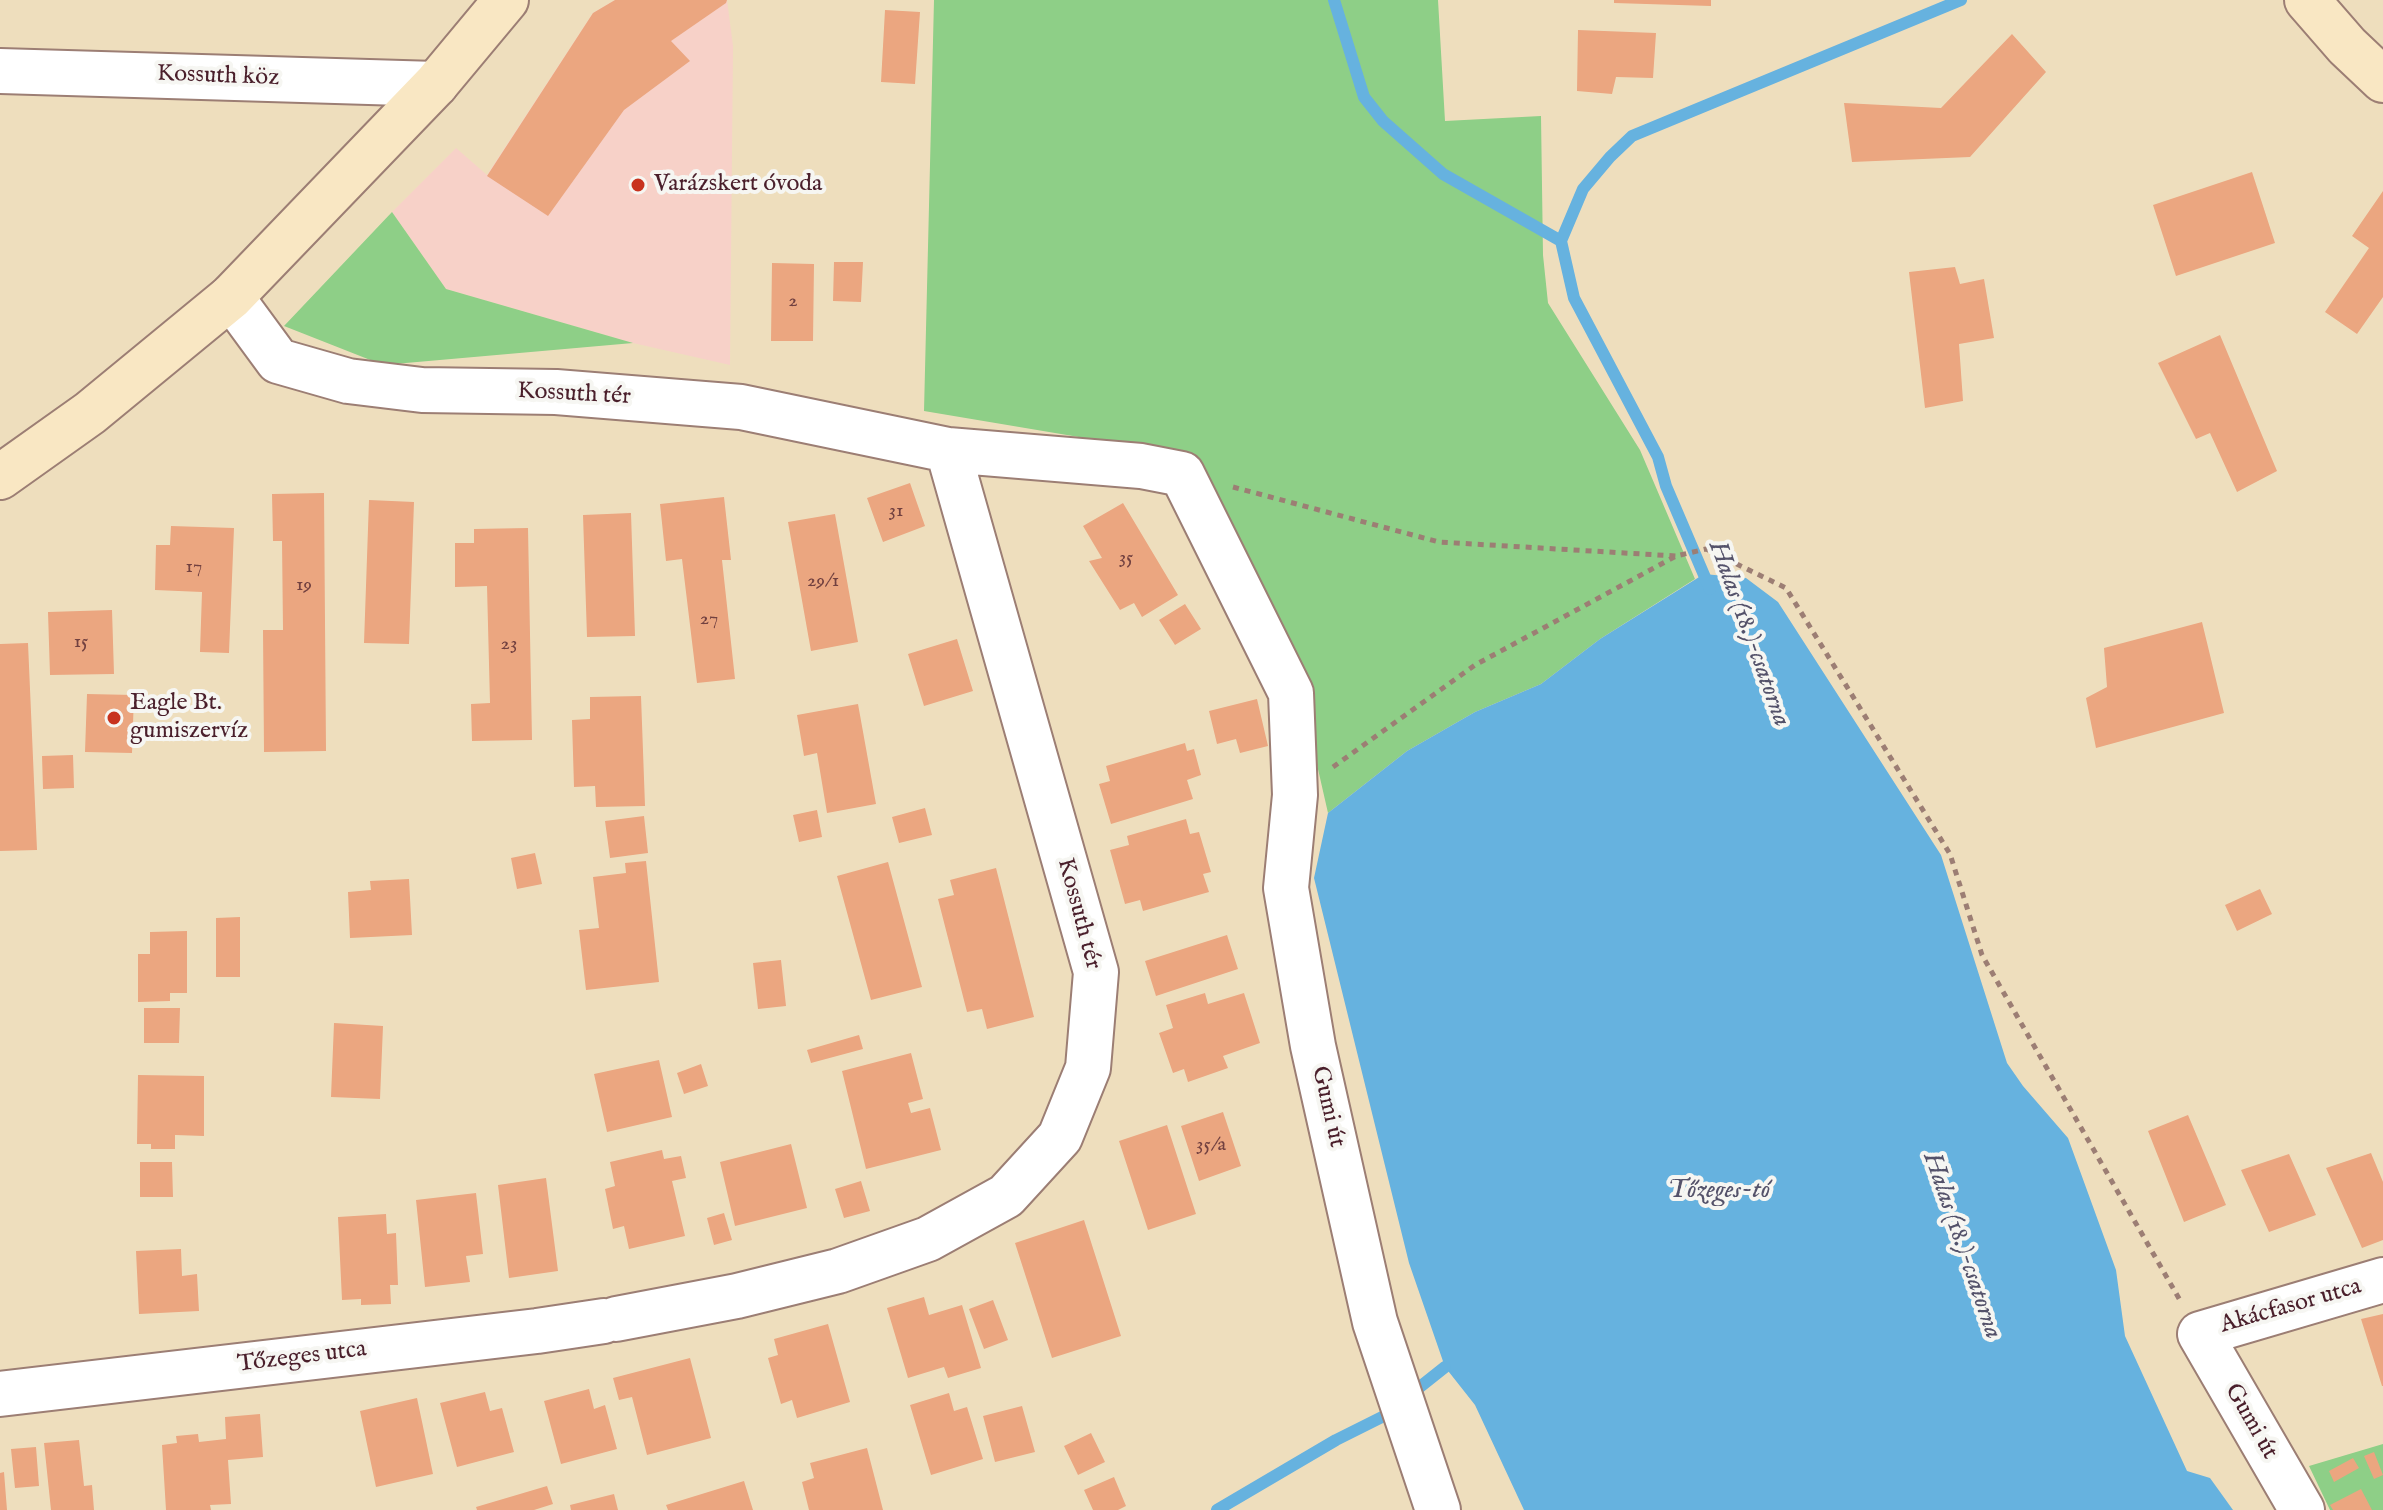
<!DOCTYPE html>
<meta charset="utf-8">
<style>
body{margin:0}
canvas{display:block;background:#eedebd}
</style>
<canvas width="2383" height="1510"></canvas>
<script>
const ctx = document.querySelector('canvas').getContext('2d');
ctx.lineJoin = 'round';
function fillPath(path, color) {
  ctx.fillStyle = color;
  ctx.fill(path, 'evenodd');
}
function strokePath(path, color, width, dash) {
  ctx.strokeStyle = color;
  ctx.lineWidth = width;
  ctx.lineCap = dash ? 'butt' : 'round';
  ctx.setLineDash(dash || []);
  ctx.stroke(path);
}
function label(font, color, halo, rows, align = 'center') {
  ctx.font = font + ' "IM FELL English",serif';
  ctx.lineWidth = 8;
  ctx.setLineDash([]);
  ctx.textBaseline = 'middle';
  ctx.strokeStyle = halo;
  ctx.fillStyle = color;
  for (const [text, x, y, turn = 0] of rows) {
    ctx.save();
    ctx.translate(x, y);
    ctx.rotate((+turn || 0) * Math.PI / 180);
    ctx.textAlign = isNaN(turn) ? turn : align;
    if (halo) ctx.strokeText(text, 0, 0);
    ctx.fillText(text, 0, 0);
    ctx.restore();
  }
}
const built = new Path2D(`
 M615,0H727L733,46L730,365L633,343L446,289L392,212L456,148L487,175L593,13Z`);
const green = new Path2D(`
 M934,0H1438L1445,121L1541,116L1543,255L1548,303L1640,450L1695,579L1600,639L1541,684L1475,712L1407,751L1328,813L1300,690L1186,455L924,411Z
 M392,212L446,289L633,343L383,365L284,326Z
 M2383,1444V1510H2330L2309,1466Z`);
const water = new Path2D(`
 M1704,574L1746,578L1778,602L1941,855L2007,1063L2023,1086L2068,1138L2116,1270L2125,1336L2187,1471L2210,1478L2233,1510H1524L1475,1405L1445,1367L1409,1263L1314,878L1328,813L1407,751L1475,712L1541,684L1600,639Z`);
const stream = new Path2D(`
 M1334,0L1364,97L1383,121L1443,174L1561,241
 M1710,589L1666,486L1658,457L1574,298L1561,241L1583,189L1610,157L1632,136L1961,0
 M1411,1394L1445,1367
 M1217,1510L1336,1440L1390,1413`);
const building = new Path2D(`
 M615,0H727L726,3L671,41L690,61L624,110L548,216L487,176L593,13Z
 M1614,0H1711V6L1614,3Z
 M885,10L920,12L915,84L881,82Z
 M1578,30L1656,33L1653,78L1616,77L1612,94L1577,91Z
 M2012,34L2046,72L1970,157L1852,162L1844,103L1941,108Z
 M2252,172L2275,243L2176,276L2153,205Z
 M2383,191V297L2357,334L2325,312L2369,248L2352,236Z
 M834,262H863L861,302L833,301Z
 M772,263L814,264L813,341H771Z
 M1955,267L1960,284L1984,279L1994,338L1959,344L1963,401L1925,408L1909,272Z
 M2220,335L2277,471L2237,492L2210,433L2196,439L2158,363Z
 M910,483L925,526L883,542L867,498Z
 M324,493L326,751L264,752L263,630H283L282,541H273L272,494Z
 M724,497L731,560H722L735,679L697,683L682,559L666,561L660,504Z
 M369,500L414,502L409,644L364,643Z
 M1123,503L1178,595L1142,617L1134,603L1120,610L1089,561L1102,558L1083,526Z
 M631,513L635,636L587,637L583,515Z
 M835,514L858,642L811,651L788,522Z
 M171,526L234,528L229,653L200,652L202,592L155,590L156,545H170Z
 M528,528L532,740L472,741L471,704L490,703L487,586L455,587V543H474V529Z
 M1185,604L1201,629L1175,645L1159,620Z
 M112,610L114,674L50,675L48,612Z
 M2202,622L2224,713L2096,748L2086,698L2107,687L2104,648Z
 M957,639L973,691L924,706L908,654Z
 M28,643L37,850L0,851V644Z
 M87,694L134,695L132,753L85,752Z
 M641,696L645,806L596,807L595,786L574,787L572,720L590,719V697Z
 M1257,699L1268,746L1240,753L1236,739L1217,744L1209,711Z
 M858,704L876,804L827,813L817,753L804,756L797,715Z
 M1185,743L1187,751L1194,749L1201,775L1187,780L1193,799L1111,824L1099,784L1110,781L1106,766Z
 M73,755L74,788L43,789L42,756Z
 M925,808L932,835L899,843L892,817Z
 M817,810L822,837L799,842L793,815Z
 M644,816L648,853L610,858L605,821Z
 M1186,819L1190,834L1199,832L1211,872L1203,874L1209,892L1143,911L1140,900L1125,904L1110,850L1129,845L1127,836Z
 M535,853L542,884L517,889L511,858Z
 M646,861L659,982L586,990L579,930L599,928L593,877L626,873L625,863Z
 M888,862L922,987L871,1000L837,876Z
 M996,868L1034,1017L987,1029L982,1009L967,1012L938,899L954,895L950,880Z
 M409,879L412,935L350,938L348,892L371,890L370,881Z
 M2260,889L2272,914L2237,931L2225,905Z
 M240,917V977H216V918Z
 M187,931V993H170V1001L138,1002V954H150V932Z
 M1227,935L1238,969L1156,996L1145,961Z
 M781,960L786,1006L758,1009L753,963Z
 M1205,993L1208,1004L1244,993L1260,1043L1223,1056L1228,1068L1188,1082L1184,1069L1173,1073L1159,1033L1173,1028L1166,1005Z
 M144,1008H180L179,1043H144Z
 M334,1023L383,1026L380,1099L331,1097Z
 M859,1035L863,1049L811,1063L807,1050Z
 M911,1053L923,1099L908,1103L911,1113L930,1108L941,1150L866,1169L842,1071Z
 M659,1060L672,1117L607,1132L594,1074Z
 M701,1064L708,1086L684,1094L677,1073Z
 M138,1075L204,1076V1136L175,1135V1149H151V1144H137Z
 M1223,1112L1241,1166L1199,1181L1181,1126Z
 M2188,1115L2226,1205L2184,1222L2148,1131Z
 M1167,1125L1196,1214L1148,1230L1119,1141Z
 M791,1144L807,1208L735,1226L720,1162Z
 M662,1150L664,1159L681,1156L686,1178L672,1181L685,1236L629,1249L624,1226L613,1229L605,1189L615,1186L610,1162Z
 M2371,1153L2383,1182V1240L2362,1248L2326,1168Z
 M2289,1154L2316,1215L2269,1232L2241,1170Z
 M140,1162H172L173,1197H140Z
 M546,1178L558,1271L509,1278L498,1185Z
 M861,1181L870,1211L844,1218L835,1189Z
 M476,1193L483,1254L466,1256L470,1282L425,1287L416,1200Z
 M724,1213L732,1240L714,1245L707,1218Z
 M386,1214L387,1234L396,1233L398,1285H390L391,1304L361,1305V1299L342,1300L338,1217Z
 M1084,1220L1121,1336L1052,1358L1015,1243Z
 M181,1249L182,1276L197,1274L199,1311L139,1314L136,1251Z
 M924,1297L929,1315L962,1305L981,1368L948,1378L944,1367L908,1378L887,1308Z
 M993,1300L1008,1340L984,1349L969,1309Z
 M2383,1314V1386H2382L2361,1319Z
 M828,1324L850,1402L797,1418L792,1400L781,1404L768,1358L778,1355L774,1339Z
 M690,1358L711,1438L647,1455L632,1397L619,1400L613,1378Z
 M589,1389L594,1409L605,1405L617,1449L561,1464L544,1401Z
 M485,1392L490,1411L502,1408L514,1452L457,1467L440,1403Z
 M949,1393L954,1411L967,1407L983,1459L931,1475L910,1405Z
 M417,1398L433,1474L376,1487L360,1411Z
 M1022,1406L1035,1452L995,1462L983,1416Z
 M260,1414L263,1457L228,1460L231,1504L210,1505L211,1510H166L162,1445L177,1443L176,1436L198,1434L199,1442L226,1439L225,1417Z
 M1091,1433L1105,1462L1078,1475L1064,1446Z
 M79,1440L84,1486L92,1485L94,1510H51L44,1443Z
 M36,1447L39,1486L15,1488L11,1449Z
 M867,1448L883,1510H809L802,1482L814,1478L810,1463Z
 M2374,1452L2383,1475L2374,1479L2364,1456Z
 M2353,1458L2359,1468L2334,1482L2329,1471Z
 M4,1472L7,1510H0V1473Z
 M1114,1477L1126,1506L1118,1510H1093L1084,1490Z
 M744,1481L753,1510H668L666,1505Z
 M547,1486L553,1504L534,1510H477L476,1507Z
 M2361,1489L2372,1510H2333L2330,1505Z
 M614,1494L618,1510H571L570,1505Z`);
const path = new Path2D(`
 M1233,487L1439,542L1676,556
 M1333,767L1475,665L1676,556L1706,549L1786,588L1950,854L1982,955L2181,1302`);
const minor = new Path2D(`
 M0,71L436,84
 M231,297L278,361L348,381L422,390L556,392L741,407L948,450L1141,466L1182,474L1291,693L1295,795L1286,888L1313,1046L1375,1322L1438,1510
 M616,1319L737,1296L838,1271L928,1239L1006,1196L1060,1137L1088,1068L1096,972L948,450
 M0,1394L537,1331L604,1321
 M2302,1510L2200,1334L2383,1280`);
const secondary = new Path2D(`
 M2307,0L2347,46L2383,80
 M0,477L90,413L231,297L436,84L506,0`);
const markers = [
 [638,185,8,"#c8321e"],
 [114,718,8,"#c8321e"]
];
const numberNames = [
 ["2",793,302],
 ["31",896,512],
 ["35",1126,559],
 ["17",194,568],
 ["29/1",823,582],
 ["19",304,586],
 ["27",709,620],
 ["15",81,643],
 ["23",509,645],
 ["35/a",1211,1146]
];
const streetNames = [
 ["Kossuth köz",218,77,2],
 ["Kossuth tér",574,395,3],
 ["Kossuth tér",1078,914,75],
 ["Gumi út",1327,1107,77],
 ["Akácfasor utca",2291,1307,-16],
 ["Tőzeges utca",302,1358,-7],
 ["Gumi út",2250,1422,60]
];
const poiNames = [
 ["Varázskert óvoda",654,185],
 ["Eagle Bt.",130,704],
 ["gumiszervíz",130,732]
];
const waterNames = [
 ["Halas (18.)-csatorna",1748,634,70],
 ["Tőzeges-tó",1719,1192],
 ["Halas (18.)-csatorna",1961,1246,71]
];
fillPath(built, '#f7d1c8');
fillPath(green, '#8ecf87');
fillPath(water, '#66b2df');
strokePath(stream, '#66b2df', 12);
fillPath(building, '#eba680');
strokePath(minor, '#9c7e74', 48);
strokePath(secondary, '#9c7e74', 48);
strokePath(path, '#9c7e74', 5, [6, 6]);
strokePath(minor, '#fff', 44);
strokePath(secondary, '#f9e7c3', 44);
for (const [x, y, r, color] of markers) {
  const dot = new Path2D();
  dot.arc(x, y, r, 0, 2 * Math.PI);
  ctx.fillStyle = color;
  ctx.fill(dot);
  strokePath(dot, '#f6f6f2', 3);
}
label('20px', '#724140', null, numberNames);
label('24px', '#4a1f2b', '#f6f6f2', streetNames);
label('24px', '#4a1f2b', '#f6f6f2', poiNames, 'left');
label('italic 26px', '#54526a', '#f6f6f2', waterNames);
</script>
